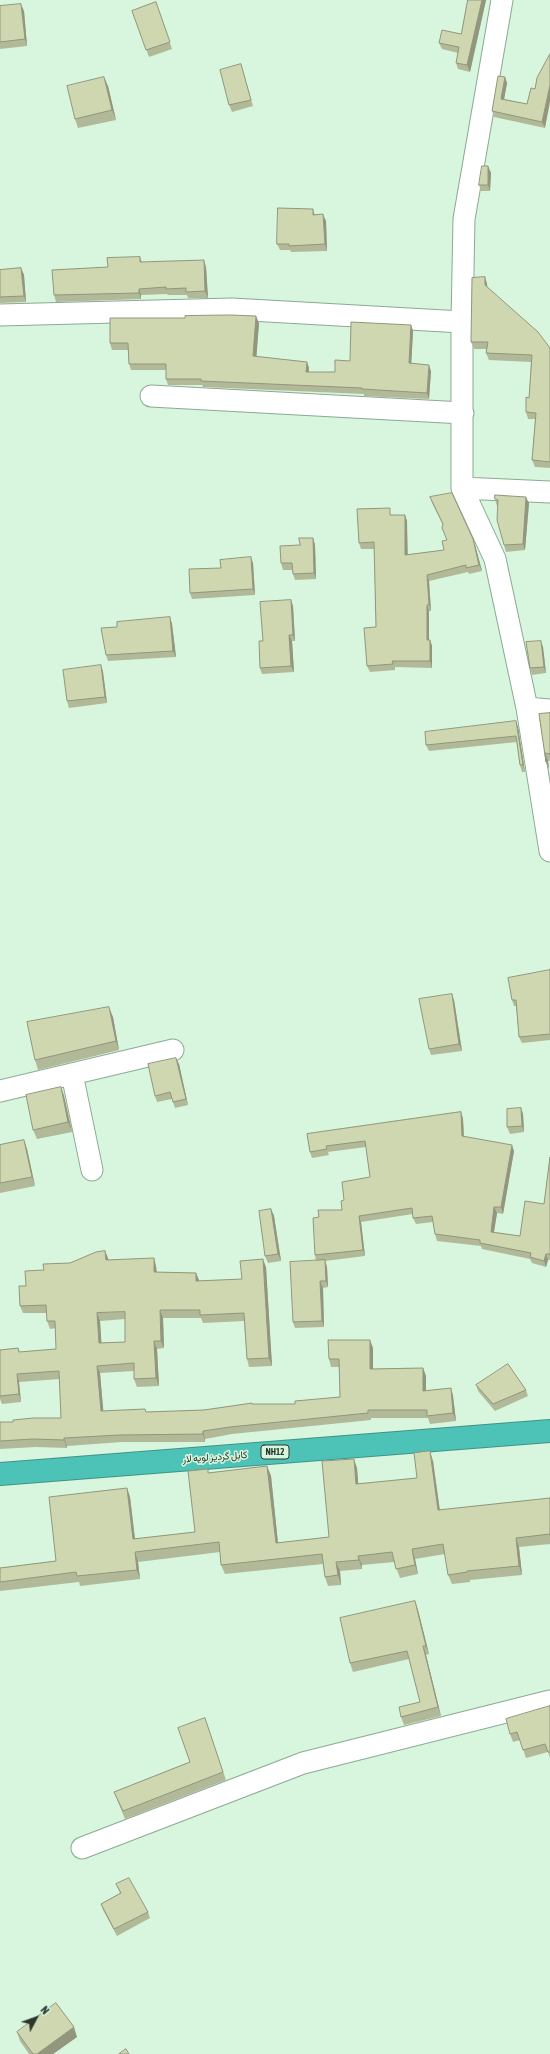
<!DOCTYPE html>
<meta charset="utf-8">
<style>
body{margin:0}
#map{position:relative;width:550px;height:2054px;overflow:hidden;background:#d7f6dd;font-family:"Asap Condensed",sans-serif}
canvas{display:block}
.north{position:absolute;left:16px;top:1998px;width:40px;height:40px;-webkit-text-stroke:3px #d7f6dd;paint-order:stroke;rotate:49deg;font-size:11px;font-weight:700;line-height:16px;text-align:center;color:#2b372e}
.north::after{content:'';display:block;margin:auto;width:14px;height:18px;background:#2b372e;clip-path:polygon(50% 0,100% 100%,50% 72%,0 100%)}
</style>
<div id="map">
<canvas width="550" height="2054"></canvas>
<div class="north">N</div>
</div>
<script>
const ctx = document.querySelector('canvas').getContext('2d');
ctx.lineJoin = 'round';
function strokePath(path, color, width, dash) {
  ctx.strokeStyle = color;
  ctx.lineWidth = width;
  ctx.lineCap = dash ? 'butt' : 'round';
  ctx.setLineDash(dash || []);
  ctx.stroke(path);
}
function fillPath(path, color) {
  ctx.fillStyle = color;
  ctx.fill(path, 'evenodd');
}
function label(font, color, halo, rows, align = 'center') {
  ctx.font = font + ' "Asap Condensed",Vazirmatn,sans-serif';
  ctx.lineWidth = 3;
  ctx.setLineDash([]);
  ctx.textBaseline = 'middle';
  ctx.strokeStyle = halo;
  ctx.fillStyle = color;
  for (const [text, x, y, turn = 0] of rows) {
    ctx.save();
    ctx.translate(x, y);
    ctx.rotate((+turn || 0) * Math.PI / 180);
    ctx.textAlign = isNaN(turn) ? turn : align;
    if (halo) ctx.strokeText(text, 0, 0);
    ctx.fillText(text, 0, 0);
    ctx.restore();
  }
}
const minor = new Path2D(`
 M502,0L464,219L462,322V488L495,559L527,708L550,851
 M0,315L232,309L462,322
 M151,396L463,413
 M462,488L550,492
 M527,708L550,710
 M72,1074L92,1170
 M0,1091L173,1050
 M82,1848L303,1763L550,1701`);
const highway = new Path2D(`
 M0,1474L550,1431`);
const wall = new Path2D(`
 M468,0H486L470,72L458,69L456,63L458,53L442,49L439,43L461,34Z
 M156,2L172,49L149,57L132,11Z
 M0,6L24,11L27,46L0,49Z
 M241,64L253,106L232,112L229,105Z
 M505,77L507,83L504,99L527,104L531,88L545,128L494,117L492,111Z
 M108,86L116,120L78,128L75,119Z
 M488,166L491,173L490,191H481L479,185Z
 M313,209L315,215L326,221L327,251L291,252L290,250H280L277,244Z
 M140,257L142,262L206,267L208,298H188L187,295H168L167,294L141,295V299L56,302L54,295L108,267Z
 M21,268L24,275L26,302L0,303V270Z
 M485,277L487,284V287L550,348V468L535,467L532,460L535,419H528L526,412L529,398L531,362L489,360L486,353L487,349H474L471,342Z
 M259,323L256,357L307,362L309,368V372H335L350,361L411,325L413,331L411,363L431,371L429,399L364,396V394L203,387L202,385H168L166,379V370H131L129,364L128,350H112L110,343Z
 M430,497L473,539L475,545L482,571L469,574L468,572L429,581L431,611H429V640H430L432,646V668L395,667V670L370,672L367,666L376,627L374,549H361L359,543L392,515H405L407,521V555L444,550L447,540L442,528L443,525L432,503Z
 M495,499L529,503L525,550L506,552L504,545L498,506H497Z
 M313,538L315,545L316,579L295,580L293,574L292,570H283L281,563L300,545Z
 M253,563L255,595L192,599L190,593L221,568Z
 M291,600L293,606L295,641H292L294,672L262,674L260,668L263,641Z
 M170,617L172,624L176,657L108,661L106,655Z
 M543,647L546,673L532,675L530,668Z
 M101,665L103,672L107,703L69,708L67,701Z
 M550,713V761H548L549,769L546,762L539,714Z
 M518,727L525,772H522L520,765L517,742L429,751L426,745Z
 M550,970V1040L522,1043L519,1037L516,1006H514L512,1000Z
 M454,1000L462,1051L431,1055L429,1049Z
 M113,1017L119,1050L38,1070L35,1060Z
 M179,1064L188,1105L175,1108L172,1099L157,1102L155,1096Z
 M61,1087L64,1096L72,1132L37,1139L33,1130Z
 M521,1108L523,1114L524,1132L510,1134L507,1127Z
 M461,1112L463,1119L464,1136L514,1151L503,1214L497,1213L494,1232L520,1236L544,1204L550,1157V1260H548L546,1267L532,1263L530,1259L482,1249L481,1246L437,1241L435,1234L433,1222L416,1224L413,1218V1214L361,1222L365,1256L325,1261L327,1267L328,1287L323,1288L324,1327L295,1328L293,1322L316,1261L315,1255L319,1217L342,1210L344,1200L370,1177L366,1147L328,1152L329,1155L312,1158L310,1152L307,1134Z
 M24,1140L27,1149L35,1186L0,1193V1145Z
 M271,1209L274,1216L281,1261L268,1263L265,1256Z
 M105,1251L108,1260L156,1266L157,1272L196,1273L199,1281L242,1279L266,1267L272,1366L249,1367L247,1359L244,1321L203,1323L201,1318H163L164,1348L157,1349L159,1386L137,1387L134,1379V1371L100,1373L103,1411L146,1412L204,1410L252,1404H295L340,1397L339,1367H331L329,1359L373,1348V1369L423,1368L426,1376V1391L451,1388L453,1396L456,1421L430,1424L428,1418H371V1420L232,1434L205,1439V1442H122L67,1446V1448L36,1447L0,1449V1422H13L61,1418L60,1379L19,1382L21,1402L2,1404L0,1399V1350L18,1348L20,1352L56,1349V1328L50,1329L47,1321V1313H23L20,1306L26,1286L44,1270L70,1263ZM125,1319V1342L101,1343L100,1321Z
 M476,1385L526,1390L528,1396L495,1411L478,1391Z
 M433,1461L440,1510L550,1498V1544L519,1547L522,1575L470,1580V1582L452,1584L448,1575L445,1554L415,1559L418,1574L400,1578L394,1562L362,1565V1569L340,1571L341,1585L328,1586L325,1577L323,1564L225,1574L221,1565L220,1552L138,1562L140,1579L80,1586L79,1582L0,1591V1568L56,1561L127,1488L130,1497L135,1539L195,1532L209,1473L267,1466L271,1476L278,1543L329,1537L357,1468L358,1484L417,1478Z
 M415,1601L418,1610L429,1654L426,1655L441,1716L404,1725L401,1717L420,1702L409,1659L353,1672L350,1663Z
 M550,1706V1758L548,1752L526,1758L520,1740L513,1742L510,1734Z
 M205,1718L226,1780L125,1819L114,1792L190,1762Z
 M116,1884L148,1912L150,1918L117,1936L103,1910L101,1904L120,1893Z
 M17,2032L77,2037L53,2054H29L20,2041Z`);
const shadedWall = new Path2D(`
 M482,0H486L470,72L467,65Z
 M21,4L24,11L27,46L25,39Z
 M104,77L108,86L116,120L112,110Z
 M505,77L507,83L503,105L501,99Z
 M550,85V102L545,128L542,122Z
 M488,166L491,173L490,191L488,185Z
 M323,214L326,221L327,251L325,244Z
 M204,260L206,267L208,298L205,291Z
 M21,268L24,275L26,302L24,296Z
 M485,277L487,284L488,292L485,285Z
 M139,289L141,295V299L139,293Z
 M256,316L259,323L256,363L253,356Z
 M411,325L413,331L411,369L409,363Z
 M307,362L309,368L308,378L306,372Z
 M429,365L431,371L429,399L427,393Z
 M526,497L529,503L525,550L523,544Z
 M405,515L407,521L408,562L405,555Z
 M313,538L315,545L316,579L314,573Z
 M473,539L475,545L482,571L479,565Z
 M251,557L253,563L255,595L253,589Z
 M427,575L429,581L431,611L429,604Z
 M291,600L293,606L295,641L293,635Z
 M427,605L429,611V646L427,640Z
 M170,617L172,624L176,657L173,651Z
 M289,635L292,641L294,672L291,666Z
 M430,640L432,646V668L430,661Z
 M541,641L543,647L546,673L544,667Z
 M101,665L103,672L107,703L105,697Z
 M516,721L518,727L525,772L523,765Z
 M545,753L548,761L549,769L546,762Z
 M452,994L454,1000L462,1051L459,1044Z
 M109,1007L113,1017L119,1050L116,1041Z
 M176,1058L179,1064L188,1105L186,1099Z
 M61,1087L64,1096L72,1132L68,1122Z
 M521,1108L523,1114L524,1132L522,1126Z
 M461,1112L463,1119L464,1142L462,1136Z
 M24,1140L27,1149L35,1186L32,1177Z
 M512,1145L514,1151L503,1214L501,1207Z
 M494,1207L497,1213L493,1238L491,1232Z
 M271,1209L274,1216L281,1261L278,1254Z
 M359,1216L361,1222L365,1256L363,1250Z
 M105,1251L108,1258L109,1267L106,1260Z
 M546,1254L548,1260L546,1267L544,1261Z
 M154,1258L156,1266L157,1280L154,1272Z
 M263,1259L266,1267L272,1366L269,1358Z
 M325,1260L327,1267L328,1287L326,1281Z
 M196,1273L199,1280V1289L196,1281Z
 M320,1281L323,1288L324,1327L322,1321Z
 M160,1310L163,1318L164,1348L161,1341Z
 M97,1313L100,1321L102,1351L99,1343Z
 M370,1340L373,1348V1377L370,1369Z
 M154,1341L157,1349L159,1386L156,1378Z
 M97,1366L100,1373L104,1418L101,1411Z
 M423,1368L426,1376V1399L423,1391Z
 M17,1374L19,1382L21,1402L19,1394Z
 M451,1388L453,1396L456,1421L453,1413Z
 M203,1431L205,1439V1442L203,1434Z
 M64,1438L67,1446V1448L64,1440Z
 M430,1451L433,1461L441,1520L438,1510Z
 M354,1459L357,1468L359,1493L356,1484Z
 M267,1466L271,1476L279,1553L276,1543Z
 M127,1488L130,1497L136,1548L133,1539Z
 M516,1538L519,1547L522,1575L519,1566Z
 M412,1549L415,1559L418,1574L415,1565Z
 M135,1552L138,1562L140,1579L137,1570Z
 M358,1556L362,1565V1569L359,1560Z
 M336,1562L340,1571L341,1585L338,1575Z
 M415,1601L418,1610L429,1654L426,1646Z
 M423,1646L426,1655L441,1716L438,1707Z
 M74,2027L77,2037L53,2054H37Z`);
const building = new Path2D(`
 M468,0H482L467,65L456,63L459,47L439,43L442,30L461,34Z
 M156,2L170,42L146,50L132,11Z
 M21,4L25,39L0,42V6Z
 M550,54V85L542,122L492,111L498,76L505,77L501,99L527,104L531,88L535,89L537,78Z
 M241,64L251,100L229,105L220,70Z
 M104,77L112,110L75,119L67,86Z
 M482,166H488V185H479Z
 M278,208L313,209V215L323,214L325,244L289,246V244H277Z
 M140,257V262L204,260L205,291L186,292V288L166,289V287L139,289V293L54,295L52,270L108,267L107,258Z
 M21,268L24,296L0,297V270Z
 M485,277V285L538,332L550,348V462L532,460L536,413L526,412V397L529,398L532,355L486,353L488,342H471L472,278Z
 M230,315L256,316L253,356L307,362L306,372H335V360L350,361L351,322L411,325L409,363L429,365L427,393L362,389V388L201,381V379H166V364H129L128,343H110V318H185V316Z
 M452,493L473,539L479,565L466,568V565L427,575L429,604L427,605V640H430V661H392L393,664L367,666L364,628L376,627L374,542L359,543L357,509L390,508V515H405V555L444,550L442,541L447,540L442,528L443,524L430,497Z
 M495,495L526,497L523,544L504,545L497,520L498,500L495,499Z
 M299,538H313L314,573L293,574L292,563H281L280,546L300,545Z
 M251,557L253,589L190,593L189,569L221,568L220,560Z
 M291,600L293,635H289L291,666L260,668L259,641H263L260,602Z
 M170,617L173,651L106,655L101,628L117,627V622Z
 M541,641L544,667L530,668L526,642Z
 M101,665L105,697L67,701L63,670Z
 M550,713V754L545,753L546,762L539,714Z
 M516,721L523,765H520L516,736L426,745L425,732Z
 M550,970V1034L519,1037L516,1000H512L508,978Z
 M452,994L459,1044L429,1049L419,999Z
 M109,1007L116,1041L35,1060L27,1022Z
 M176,1058L186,1099L173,1102L170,1092L155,1096L148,1064Z
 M61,1087L68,1122L33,1130L26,1095Z
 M521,1108L522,1126L507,1127V1109Z
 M461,1112L462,1136L512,1145L501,1207H494L491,1232L520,1236L525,1201L544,1204L550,1157V1254H546L544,1261L530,1257L531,1253L480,1243V1240L435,1234L432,1216L413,1218L412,1208L359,1216L363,1250L315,1255L313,1218L319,1217L318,1210H342L341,1201L344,1200L342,1182L370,1177L365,1141L326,1146L327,1149L310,1152L307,1134Z
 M24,1140L32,1177L0,1183V1145Z
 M271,1209L278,1254L265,1256L259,1211Z
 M105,1251L106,1260L154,1258V1272L196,1273V1281L242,1279L240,1261L263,1259L269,1358L247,1359L244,1313L200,1315V1310H160L161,1341H154L156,1378L134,1379V1363L97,1366L101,1411L145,1409L146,1412L204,1410L252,1403V1404H295V1401L340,1397L339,1359H329L328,1340H370V1369L423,1368V1391L451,1388L453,1413L427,1416V1410H368V1413L230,1427L203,1431V1434L119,1435L64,1438V1440L33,1439L0,1441V1422H13V1420L33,1418H61L59,1371L17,1374L19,1394L0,1396V1350L18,1348L19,1352L56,1349L55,1321H47L46,1305L20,1306L19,1286H26L25,1271L44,1270L43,1264L70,1263L96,1252ZM125,1312V1342L99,1343L97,1313Z
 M325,1260L326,1281H320L322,1321L293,1322L290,1262Z
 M508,1364L526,1390L493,1404L476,1385Z
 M430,1451L438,1510L550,1498V1534L516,1538L519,1566L467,1571V1572L448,1575L443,1544L412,1549L415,1565L396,1569L392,1552L358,1556L359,1560L336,1562L338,1575L325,1577L322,1554L221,1565L219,1542L135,1552L137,1570L77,1576L76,1572L0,1582V1568L56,1561L49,1497L127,1488L133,1539L195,1532L188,1471L208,1469V1473L267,1466L276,1543L329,1537L322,1461L354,1459L356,1484L417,1478L414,1453Z
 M415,1601L426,1646H423L438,1707L401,1717L399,1707L420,1702L407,1651L350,1663L340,1618Z
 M550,1706V1752H548L545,1744L523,1750L517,1732L510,1734L506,1719Z
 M205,1718L223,1772L123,1811L114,1792L190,1762L178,1728Z
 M129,1878L148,1912L114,1929L101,1904L121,1893L116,1884Z
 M56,2003L74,2027L37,2054H33L17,2032Z
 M126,2049L129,2054H119Z`);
const shields = [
 [275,1452,28]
];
const shieldNames = [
 ["NH12",275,1452]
];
const streetNames = [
 ["کابل گردیز لویه لار",215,1457,-4]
];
strokePath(minor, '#8ca993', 23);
strokePath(highway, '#419288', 24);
strokePath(minor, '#fff', 21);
strokePath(highway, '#4dc3b8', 22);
fillPath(wall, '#b2b998');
fillPath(shadedWall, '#91967c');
fillPath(building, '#cfd7b1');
strokePath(building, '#91967c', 1);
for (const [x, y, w] of shields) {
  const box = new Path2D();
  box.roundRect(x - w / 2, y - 7, w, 14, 3);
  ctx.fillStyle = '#d7f6dd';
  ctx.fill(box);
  strokePath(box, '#2b372e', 1);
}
label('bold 9px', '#2b372e', null, shieldNames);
label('10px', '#2b372e', '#d7f6dd', streetNames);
</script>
